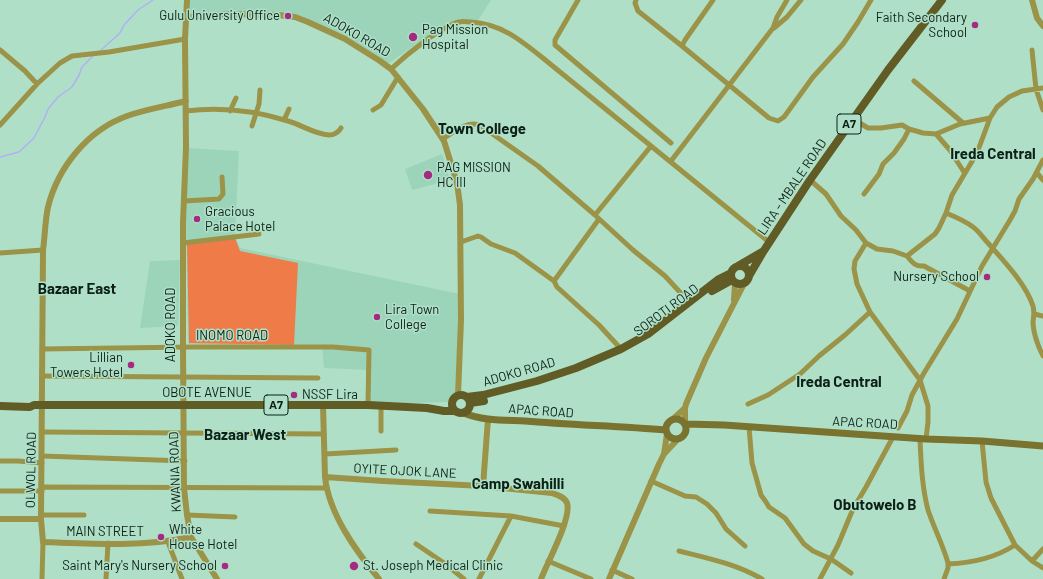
<!DOCTYPE html>
<style>
body{margin:0}
canvas{display:block;background:#afe0c7}
</style>
<canvas width="1043" height="579"></canvas>
<script>
const ctx = document.querySelector('canvas').getContext('2d');
ctx.lineJoin = 'round';
function fillPath(path, color) {
  ctx.fillStyle = color;
  ctx.fill(path, 'evenodd');
}
function strokePath(path, color, width, dash) {
  ctx.strokeStyle = color;
  ctx.lineWidth = width;
  ctx.lineCap = dash ? 'butt' : 'round';
  ctx.setLineDash(dash || []);
  ctx.stroke(path);
}
function label(font, color, halo, rows, align = 'center') {
  ctx.font = font + ' Barlow,sans-serif';
  ctx.lineWidth = 3;
  ctx.setLineDash([]);
  ctx.textBaseline = 'middle';
  ctx.strokeStyle = halo;
  ctx.fillStyle = color;
  for (const [text, x, y, turn = 0] of rows) {
    ctx.save();
    ctx.translate(x, y);
    ctx.rotate((+turn || 0) * Math.PI / 180);
    ctx.textAlign = isNaN(turn) ? turn : align;
    if (halo) ctx.strokeText(text, 0, 0);
    ctx.fillText(text, 0, 0);
    ctx.restore();
  }
}
const built = new Path2D(`
 M188,0H491L477,22H448L386,65L344,40L295,19L258,16L188,18Z
 M188,148L239,151L235,235L240,248L460,294L455,398L450,402L369,404L368,370L324,368L322,346L188,344L186,223Z
 M442,154L450,180L412,190L405,169Z
 M180,260L178,326L140,328L150,261Z`);
const green = new Path2D(`
 M235,238L240,251L298,263L294,345L189,343L187,243Z`);
const stream = new Path2D(`
 M101,50L120,33L124,25L138,10L153,0
 M0,157L19,152L34,138L45,117L48,109L58,97L72,87L79,75L82,67L93,56`);
const minor = new Path2D(`
 M578,0L555,40V45L671,143
 M636,0L635,3L638,11L682,46
 M713,0L685,40L682,46L769,118L778,121L784,117L813,77L843,44L858,22L871,0
 M774,28L787,17L801,0
 M0,50L25,71L37,84
 M1032,50L1036,89L1043,110
 M391,69C406,55 440,27 459,22C463,21 467,22 471,22C504,24 524,43 549,63L769,242
 M914,81L963,123
 M373,110L381,105L398,77
 M186,111C219,107 256,111 288,121C302,125 314,134 329,135C335,135 338,133 341,128
 M230,111L236,98
 M853,119L868,128H881L902,125L909,129L923,133L936,134L960,124L990,118
 M284,120L289,109
 M0,125L37,84L60,63L72,56L109,52L185,39
 M252,126L259,104L260,90
 M936,134L949,149L964,172
 M443,139C452,133 464,123 475,124C478,124 482,127 484,128L538,166L595,215L651,146
 M671,161L773,28L777,17L787,0
 M1037,173L1043,180
 M810,180L826,194L841,216L856,230L866,243L877,249L893,251L907,256L935,234L939,228L946,213L952,195L977,153L990,118L997,107L1009,97L1022,91L1043,88
 M864,194L879,174L883,164L894,153L904,139L909,129
 M184,201L219,199L223,194L222,177
 M946,213C956,217 965,221 973,227C979,231 983,238 988,243C1003,260 1026,284 1033,306C1035,313 1033,317 1033,324C1034,336 1038,346 1043,356
 M597,217L633,250L665,276L690,303
 M599,219L554,281L557,287L599,325L621,349
 M461,242L478,236L481,237L491,244L515,253L554,281
 M183,243L259,234
 M866,243L855,261L854,269L857,284L870,312L920,380L928,406V422L926,439
 M0,253L43,250
 M907,256C912,262 915,267 924,266L970,291
 M1034,314L1043,316
 M42,349L191,347H333L369,350L368,405
 M42,376L318,378
 M748,404L768,395L800,374L819,356L845,335L870,312
 M381,405V431
 M749,427L752,463L761,495L766,502L769,507L785,518L804,544L813,551L831,559L851,573
 M898,428L907,411L912,395L924,373L957,319L982,266L1010,220L1015,211L1019,199L1033,179L1043,160
 M42,432L324,434
 M920,439C921,463 922,487 928,510C934,528 943,545 948,563V568L944,579
 M982,441L986,482L991,498L1015,545L1032,561L1043,568
 M325,454L396,450
 M42,456L185,461
 M0,461H18L42,463
 M651,481L685,496L696,497L707,504L716,513L726,529L745,546
 M42,487L326,488
 M0,491H42
 M430,511L511,516L564,526
 M41,515H84
 M187,515L235,517
 M168,542L182,579
 M416,544L444,563L464,579
 M679,551C707,558 736,564 762,579
 M548,561L591,579
 M1032,561L1043,549
 M948,564C972,563 995,558 1015,545
 M612,570L632,579
 M42,579L43,542
 M106,579L108,543
 M479,579L511,516
 M820,579L838,545L853,509L866,487L893,437`);
const tertiary = new Path2D(`
 M187,0L185,39L186,147L183,223V347L184,488L187,515L191,537L217,579
 M1032,0L1037,18L1043,26
 M186,17L232,14L278,15L295,17L308,22L345,39L380,61L391,69L423,109L444,141L457,183L460,205L461,320L458,395
 M734,300L735,283
 M323,405L325,477C329,514 356,551 379,579
 M673,419L685,408
 M685,425V408L686,404L706,358L745,282
 M664,454L667,434
 M325,477L383,481L483,486L552,493C558,495 565,497 567,503C572,518 547,563 541,579
 M483,486L488,419
 M0,519H41L43,250C45,236 45,221 48,207C58,167 88,130 127,116C146,109 167,106 186,101
 M41,519L43,542C91,544 144,547 191,537
 M609,579L659,464L664,454L679,438`);
const secondary = new Path2D(`
 M464,413C482,421 505,420 525,421C572,425 619,426 666,430
 M666 429a10 10 0 1 1 20 0a10 10 0 1 1-20 0Z
 M686,424L724,425L926,439L982,441L1043,446`);
const primary = new Path2D(`
 M731 275a9 9 0 1 1 18 0a9 9 0 1 1-18 0Z
 M738,266L762,252
 M749,276L763,252L810,180L888,70L942,0
 M712,291L732,280
 M452 404a9 9 0 1 1 18 0a9 9 0 1 1-18 0Z
 M467,397L483,395L537,381L576,368L621,349L648,334L719,279L731,273
 M470,403L484,401
 M0,406L30,407L34,405H368L427,408L444,411H455`);
const markers = [
 [288,16,4,"#a52b80"],
 [975,25,4,"#a52b80"],
 [413,37,5,"#a52b80"],
 [428,175,5,"#a52b80"],
 [197,219,4,"#a52b80"],
 [987,277,4,"#a52b80"],
 [377,317,4,"#a52b80"],
 [131,365,4,"#a52b80"],
 [294,395,4,"#a52b80"],
 [161,537,4,"#a52b80"],
 [225,566,4,"#a52b80"],
 [354,566,5,"#a52b80"]
];
const shields = [
 [849,124,24],
 [276,405,24]
];
const shieldNames = [
 ["A7",849,124],
 ["A7",276,405]
];
const poiNames = [
 ["Gulu University Office",280,16,"right"],
 ["Faith Secondary",967,18,"right"],
 ["School",967,33,"right"],
 ["Pag Mission",422,30],
 ["Hospital",422,45],
 ["PAG MISSION",437,168],
 ["HC III",437,183],
 ["Gracious",205,212],
 ["Palace Hotel",205,227],
 ["Nursery School",979,277,"right"],
 ["Lira Town",385,310],
 ["College",385,325],
 ["Lillian",123,358,"right"],
 ["Towers Hotel",123,373,"right"],
 ["NSSF Lira",302,395],
 ["White",169,530],
 ["House Hotel",169,545],
 ["Saint Mary's Nursery School",217,566,"right"],
 ["St. Joseph Medical Clinic",363,566]
];
const streetNames = [
 ["ADOKO ROAD",357,35,30],
 ["LIRA - MBALE ROAD",792,187,-56],
 ["SOROTI ROAD",666,310,-37],
 ["ADOKO ROAD",171,325,-90],
 ["INOMO ROAD",232,336],
 ["ADOKO ROAD",519,372,-16],
 ["OBOTE AVENUE",207,393],
 ["APAC ROAD",541,411,4],
 ["APAC ROAD",865,423,3],
 ["OLWOL ROAD",31,470,-89],
 ["OYITE OJOK LANE",405,471,3],
 ["KWANIA ROAD",175,472,-92],
 ["MAIN STREET",105,532]
];
const quarterNames = [
 ["Town College",482,129],
 ["Ireda Central",993,154],
 ["Bazaar East",77,289],
 ["Ireda Central",839,382],
 ["Bazaar West",245,435],
 ["Camp Swahilli",518,484],
 ["Obutowelo B",875,505]
];
fillPath(built, '#9cd4b9');
fillPath(green, '#ef7b48');
strokePath(stream, '#afb1f4', 1.5);
strokePath(minor, '#9b9347', 5);
strokePath(tertiary, '#9b9347', 6);
strokePath(secondary, '#7a722f', 7);
strokePath(primary, '#615b26', 8);
for (const [x, y, r, color] of markers) {
  const dot = new Path2D();
  dot.arc(x, y, r, 0, 2 * Math.PI);
  ctx.fillStyle = color;
  ctx.fill(dot);
  strokePath(dot, '#afe0c7', 1.5);
}
for (const [x, y, w] of shields) {
  const box = new Path2D();
  box.roundRect(x - w / 2, y - 10, w, 20, 3);
  ctx.fillStyle = '#afe0c7';
  ctx.fill(box);
  strokePath(box, '#0d2018', 1);
}
label('bold 12px', '#0d2018', null, shieldNames);
label('13px', '#0d2018', '#afe0c7', poiNames, 'left');
label('13px', '#0d2018', '#afe0c7', streetNames);
label('bold 15px', '#0d2018', '#afe0c7', quarterNames);
</script>
